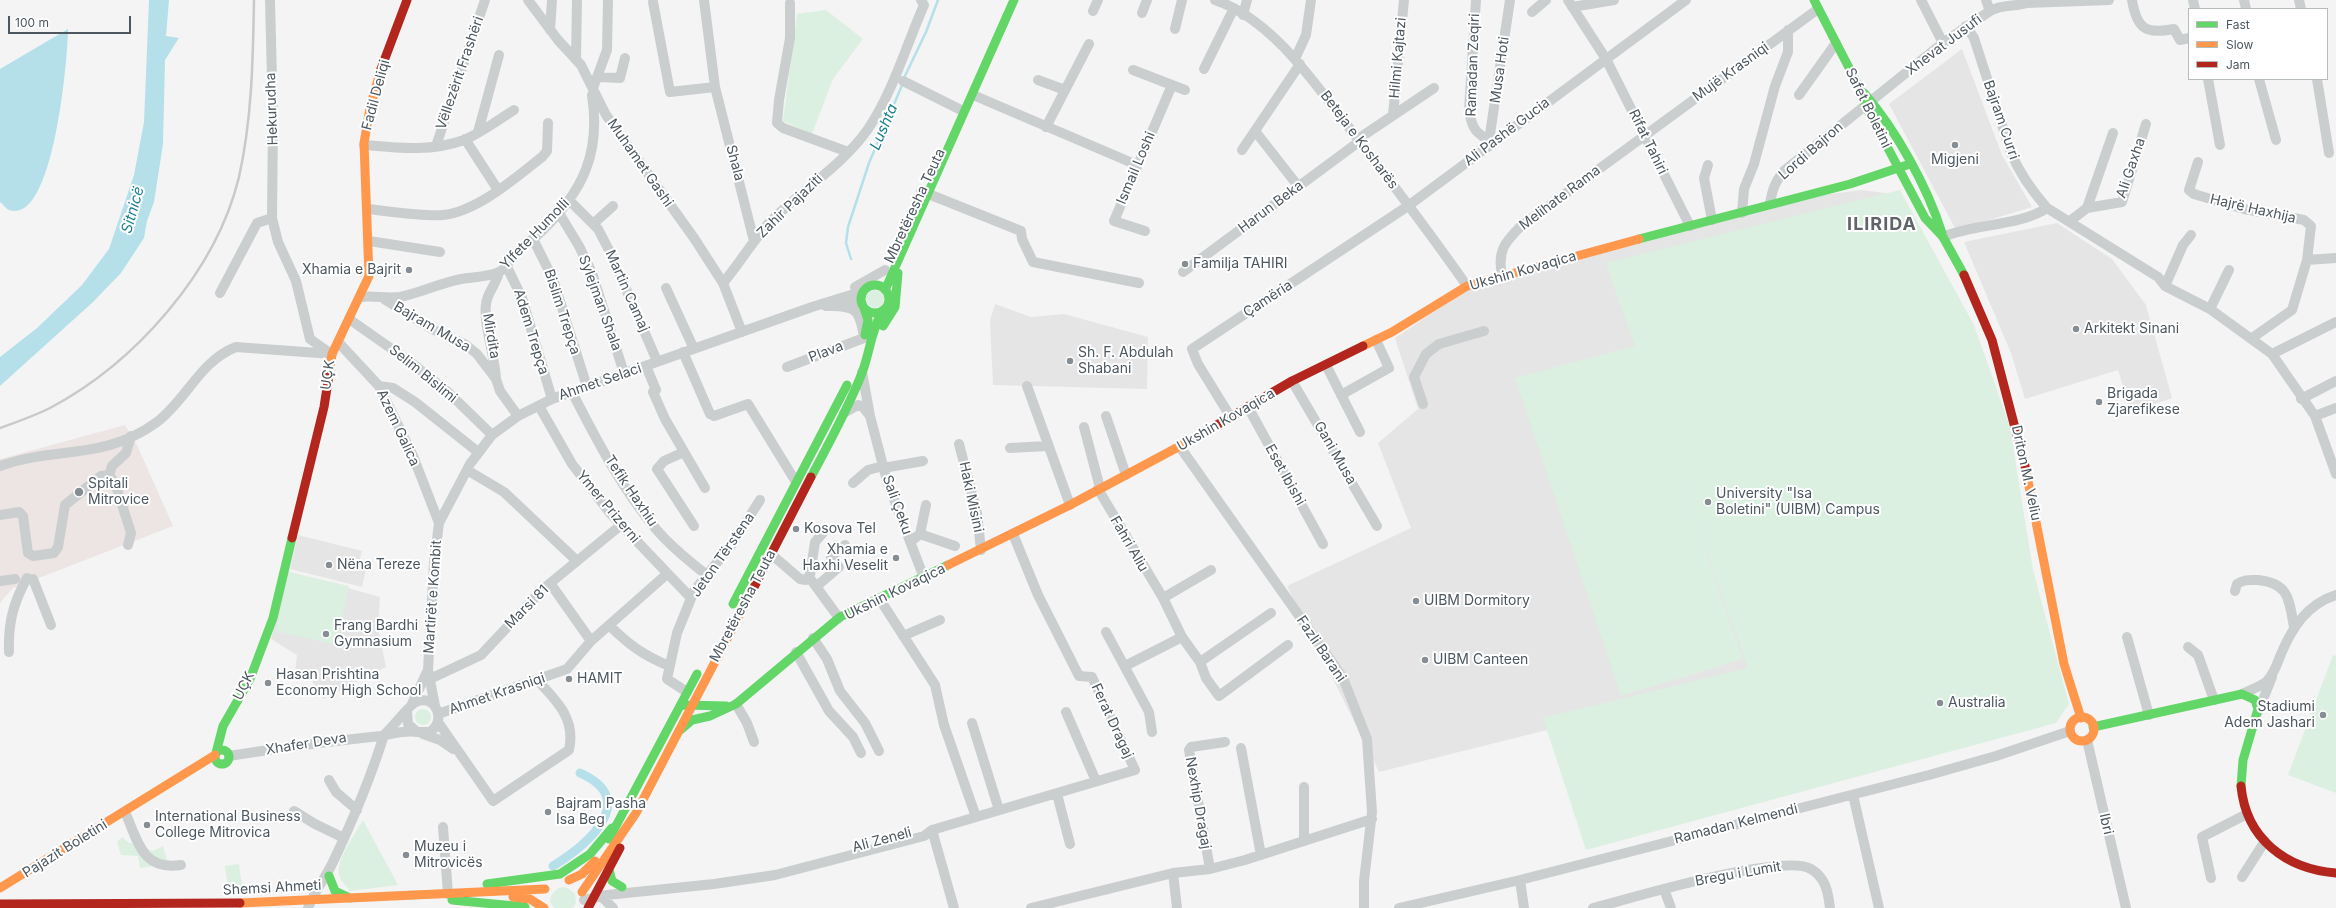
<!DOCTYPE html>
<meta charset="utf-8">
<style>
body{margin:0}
#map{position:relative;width:2336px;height:908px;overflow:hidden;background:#f4f4f4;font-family:Inter,sans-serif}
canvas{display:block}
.legend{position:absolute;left:2188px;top:8px;width:140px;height:72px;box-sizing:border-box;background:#fff;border:1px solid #b7bcbf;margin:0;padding:5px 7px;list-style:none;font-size:12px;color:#4c575f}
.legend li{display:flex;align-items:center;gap:8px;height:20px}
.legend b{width:20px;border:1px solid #b7bcbf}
.scale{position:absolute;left:8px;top:16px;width:123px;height:18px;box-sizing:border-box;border:2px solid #4c575f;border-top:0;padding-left:5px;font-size:12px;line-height:14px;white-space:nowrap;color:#4c575f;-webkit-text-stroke:3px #fff;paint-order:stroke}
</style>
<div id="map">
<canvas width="2336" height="908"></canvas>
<ul class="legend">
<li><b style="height:5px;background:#63d668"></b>Fast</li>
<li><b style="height:5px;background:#ff974d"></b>Slow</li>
<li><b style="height:5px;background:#b3261e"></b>Jam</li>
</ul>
<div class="scale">100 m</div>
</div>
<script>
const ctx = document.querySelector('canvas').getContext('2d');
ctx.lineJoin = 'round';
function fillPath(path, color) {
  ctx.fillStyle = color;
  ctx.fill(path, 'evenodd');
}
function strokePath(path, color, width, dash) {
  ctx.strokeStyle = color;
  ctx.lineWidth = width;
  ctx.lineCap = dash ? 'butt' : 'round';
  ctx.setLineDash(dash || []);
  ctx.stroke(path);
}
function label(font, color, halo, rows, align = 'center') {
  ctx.font = font + ' Inter,sans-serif';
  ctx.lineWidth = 4;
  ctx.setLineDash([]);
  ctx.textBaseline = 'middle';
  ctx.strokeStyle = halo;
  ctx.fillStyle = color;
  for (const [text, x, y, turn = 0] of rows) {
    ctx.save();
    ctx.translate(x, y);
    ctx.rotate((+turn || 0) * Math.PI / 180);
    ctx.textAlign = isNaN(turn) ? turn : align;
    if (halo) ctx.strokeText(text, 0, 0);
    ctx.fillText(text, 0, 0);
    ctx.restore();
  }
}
const education = new Path2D(`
 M1962,49L2002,155L2032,207L1956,230L1889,104Z
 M1862,190L1892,194L1942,631L1379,772L1287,586L1411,528L1378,443L1418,409L1395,338L1468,289L1822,195Z
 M2057,223L2112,259L2146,305L2172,398L2131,412L2118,370L2025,399L2011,353L1964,242Z
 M995,304L1031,317L1064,314L1148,337L1147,389L993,385L990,321Z
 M298,535L362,551L360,559L368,561L362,587L290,569Z
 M287,571L380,597L378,628L386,667L323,699L310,678L295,673L297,655L271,639Z`);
const medical = new Path2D(`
 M125,425L137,445L173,526L13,588L0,603V459Z`);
const green = new Path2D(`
 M826,10L863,39L833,79L812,134L783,121L797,14Z
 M1900,190L1974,325L2010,427L2033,570L2069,704L2056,723L1586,850L1543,718L1748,668L1676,463L1743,659L1621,696L1515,378L1635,346L1606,263Z
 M866 299a9 9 0 1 1 18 0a9 9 0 1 1-18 0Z
 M289,572L349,586L336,645L276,631Z
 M2333,655L2336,656V793L2288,775Z
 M415 717a8 8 0 1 1 16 0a8 8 0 1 1-16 0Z
 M363,820L398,885L350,891C346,886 340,880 339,875C335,862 356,832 363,820Z
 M122,837L128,842L153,851L163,846L168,864L140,868L138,856L121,855L117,842Z
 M239,864L242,886L228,888L225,866Z
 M563,887L568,888L575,894L576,903L573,908H554L550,902L551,895L558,888Z`);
const water = new Path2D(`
 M149,0H169L166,36L179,38L165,60L163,144L154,202L147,221L144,238L121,273L93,302L0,386V357L37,328L82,285L109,249L134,175L144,122Z
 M68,29C68,55 54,226 9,210C6,209 3,204 0,202V69Z`);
const stream = new Path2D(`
 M904,78L926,32L938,0
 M851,259L846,243L848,227L869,163L903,83`);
const canal = new Path2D(`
 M553,866C587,845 641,800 580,773`);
const street = new Path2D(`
 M270,0L273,120L272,218L278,242L296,281L310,339L330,353
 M528,0L558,40L581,65L606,115L694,238L723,283L742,332
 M704,0L715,87L754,241
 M1215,0C1276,21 1319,90 1357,138C1395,187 1432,236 1467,286
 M1476,0L1469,110C1472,130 1476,133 1493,143
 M1568,0L1606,59L1690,226
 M1921,0L1943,43
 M1986,0L1990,11
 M2132,0C2137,30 2146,34 2174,29L2180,40L2189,38
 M2193,0L2195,9
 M2244,0L2246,9
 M2299,0L2301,9
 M653,2L670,92L715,87
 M790,3V38L779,100L777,123L783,128L848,152
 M1572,7L1614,0
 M1093,11L1098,0
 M1532,12L1546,0
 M1142,13L1147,0
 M1243,15L1247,0
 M1966,26L1974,38L2011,153C2020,174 2032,191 2047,208L2158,277L2165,286L2210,309L2272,354L2315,416L2336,474
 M1175,29L1182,0
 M550,30L552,0
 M576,59L577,0
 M1295,59L1306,35L1311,0
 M1204,69L1234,8
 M1133,70L1185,90
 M598,77L620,78L625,58
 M2208,79L2220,145
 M2259,79L2276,140
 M2317,79L2329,153
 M1038,80L1065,90
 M903,81L959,109
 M593,88L607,50L608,0
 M973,95L1137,165
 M1799,95L1836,43
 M1393,115L1404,0
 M1046,127L1089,44
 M1255,131L1298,186
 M478,132L499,55
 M465,139L498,190
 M1358,139L1434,88
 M1489,141L1510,0
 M364,145C398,148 431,152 464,140C481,133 498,120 514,110
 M436,146L485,0
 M1242,150L1300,64
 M2198,162L2189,190L2194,194L2244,209L2304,220L2311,226L2307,260L2292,310L2252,338
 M1708,165L1704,178L1712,220
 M921,191L1021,231L1022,239L1033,262L1139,283
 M569,200L598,229L610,252L657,361
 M1770,204C1772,190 1775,182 1784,171L1943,43L1990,11C2002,4 2015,7 2027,3L2109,0
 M2087,208L2113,133
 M367,209C388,211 424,217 443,215C478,211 515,178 542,157L547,151L548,123
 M559,213L579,246L592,273L624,373
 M1742,213L1744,189L1754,164L1775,86L1788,52V30
 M2070,221L2087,208L2122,202L2146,124
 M593,224L613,206
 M1145,231L1114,221L1172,85
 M1943,237C1974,223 2018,227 2047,208
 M533,239L553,279L587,387
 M369,241L440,252
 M2307,260L2336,258
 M507,267L522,298L552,399
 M1183,272L1360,141
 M1502,275C1497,251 1505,242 1521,226L1818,9
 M723,283C740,263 753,240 771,221C801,191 844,164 868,129C893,92 906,46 924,5L921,0
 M2165,286L2183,245L2191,235
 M855,287L885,270
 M666,288L694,349
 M220,293L257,223L272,218
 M361,297C374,295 386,299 400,297C420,293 440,283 461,279C472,277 489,277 499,272C508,268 509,260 515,254C523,245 534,239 542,231C583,191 601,153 592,95
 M384,299L432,329L466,345L477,354L496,379L500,391L518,416
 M842,302L851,301L862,304
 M2210,309L2229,270
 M349,319L409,361L449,393L492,435
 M339,343L379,386L413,456L439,523
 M683,352L710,414L714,416L748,404L796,482
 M2272,354L2336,322
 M1326,365L1360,432
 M646,366L656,390L653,392L665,419L705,488
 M787,367L864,338C860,309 855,305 826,306
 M862,372L870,416L887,481L924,578
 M496,379C495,356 483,323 486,304C487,293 496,285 499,272
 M1292,381L1377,526
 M379,386L393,388L415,402L478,452
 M1027,386L1070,505
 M572,392C596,439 622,489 656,529C671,547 690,562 708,576
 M1341,395L1389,368L1376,340
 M2301,399L2336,381
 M1423,404L1414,377L1426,354L1439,344L1484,331
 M539,406L572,464L610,513L691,598
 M1248,407L1323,544
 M844,413L858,405L863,407L870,416
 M1106,416L1126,475
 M1230,416L1198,364L1192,349L1408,206L1686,0
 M2315,416L2336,408
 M1084,427L1100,488
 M959,444L977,513L981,550
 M1180,447L1343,678L1367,739L1372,812L1364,881V908
 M1010,448L1047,446
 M684,452L664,461L657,469L694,526
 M0,466C55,446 104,461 157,422C187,399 200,361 236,347L332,354
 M883,468L923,461
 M467,470L504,492L577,561
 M853,483L868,470L883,466
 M1098,489L1163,598L1182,637L1200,662L1206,678L1219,696L1288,645
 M0,515L19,512L23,516L28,553L33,556L54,553L58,547L65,505L101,476L109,475
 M920,534L926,505
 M910,542L920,534L955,546
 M128,545L131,533L115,483L109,475L112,466L126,453L131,436
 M771,554L800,579L806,580L810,575L815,542L823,533
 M33,579L51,625
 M0,581L15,579
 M812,581L839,618
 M550,583L591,641
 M817,586L839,567L831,557L845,545
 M2235,591L2237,584C2244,579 2250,580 2258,580C2290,583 2289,601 2294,627
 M879,598L935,685L944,725L976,817
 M1163,598L1211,570
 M609,625C629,645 643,655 669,666
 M1106,632L1149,712L1152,732
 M903,636L940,620
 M2127,637L2149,715
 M813,638L827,659L840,691L865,723L879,751
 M2188,647L2198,655L2214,700
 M9,652C8,624 13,603 27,578
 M796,652L829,711L853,737L861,753
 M1200,662L1271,613
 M1125,666L1182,637
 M430,679L481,655L543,589L621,525
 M687,692L667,679L677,633L694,591L732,544L760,500
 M2242,694C2250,690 2260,687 2267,681C2274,674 2277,664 2281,654C2292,628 2307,604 2336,595
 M412,704L428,670
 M736,704L747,723L754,742
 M435,706L428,670L434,563L439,523L470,464L492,435L518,416L552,399L812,307L854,294L867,287
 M1066,712L1096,781
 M2258,712L2272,677
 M438,714L567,669L591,641L667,574
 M438,722L493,801L569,750C576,719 557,701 537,680
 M972,723L999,810
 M385,734C393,727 409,705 416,702C434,693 448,720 430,732H417L408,724L407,711
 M423,734L440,740L453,749
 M2087,740L2126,908
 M1241,748L1261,855
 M229,756C280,748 330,741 381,736C394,734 403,730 417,732
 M329,780L336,792L357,810
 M1304,787V840
 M1057,794L1070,844
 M1853,795L1879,908
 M294,811L315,824L344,838
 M125,812C138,841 142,871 181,865
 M443,827L448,894
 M1210,869L1189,750L1191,747L1225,742
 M1173,873L1177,908
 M2242,877L2265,841
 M2211,878L2202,837L2247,814
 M1520,880L1524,908
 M1664,889L1671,908
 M601,896L613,908
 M584,900L607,895L714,884L775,875L924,836L932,830
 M308,908C315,890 325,879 333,862C353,820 370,780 384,735
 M954,908L932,830L1135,770L1092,677L1079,676L1038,595L1013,534
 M1031,908L1173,873L1210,869L1245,860L1372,819
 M1399,908L1520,880L1929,775L1996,756L2070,731
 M1593,908C1629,899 1784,852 1811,869C1826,878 1828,892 1830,908`);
const fast = new Path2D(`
 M1814,0L1861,91L1865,105L1925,218L1943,237L1964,275
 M1864,93C1896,130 1927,186 1942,233
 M1639,239L1850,184L1910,164
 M861 299a14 14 0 1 1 28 0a14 14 0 1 1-28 0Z
 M885,290L1014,0
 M864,308L868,320L865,335
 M883,326L895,307L898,273
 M811,477C829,443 848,409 862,373C870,352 871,330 883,310
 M733,604L847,385
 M683,705L726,706
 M2093,727L2242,694L2255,700L2258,709L2243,760L2241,786
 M679,731L692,720L710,716L736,704L840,617L948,565
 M215 757a7 7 0 1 1 14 0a7 7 0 1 1-14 0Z
 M216,753L223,726L250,679L273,618L292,538
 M609,839L697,674
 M609,870L612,881L622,887
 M329,876L335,891L350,898
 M487,884L560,874L590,854L612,828
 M452,900L525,907`);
const slow = new Path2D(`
 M1363,346L1392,332L1467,286L1639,239
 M329,375L332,354L369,276L364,143L370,108L381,69
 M2025,466L2064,664L2081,718
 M948,565L1070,505L1193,439
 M2070 729a12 12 0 1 1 24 0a12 12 0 1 1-24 0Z
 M569,880L582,874L595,861
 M0,888L215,755
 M582,892L636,813L751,593
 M513,897L530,899L544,908
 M240,903L545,889`);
const jam = new Path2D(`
 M381,69L407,0
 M1964,275L1992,340L2025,466
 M1193,439L1292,381L1363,346
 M292,538L324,407L329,375
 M751,593L811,477
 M2241,786C2246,839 2286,869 2336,873
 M0,904L240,903
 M588,908L620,848`);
const rail = new Path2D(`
 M0,428C17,422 34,416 50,408C135,363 216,272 239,177C252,119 253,59 254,0`);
const markers = [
 [1955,145,4,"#878e93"],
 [1185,264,4,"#878e93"],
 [409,270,4,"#878e93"],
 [2076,329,4,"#878e93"],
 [1070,361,4,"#878e93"],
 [2099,402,4,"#878e93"],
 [79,492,5,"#878e93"],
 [1708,502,4,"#878e93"],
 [796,529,4,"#878e93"],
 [896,558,4,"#878e93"],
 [329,565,4,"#878e93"],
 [1416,601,4,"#878e93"],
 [326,634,4,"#878e93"],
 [1425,660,4,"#878e93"],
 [569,679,4,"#878e93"],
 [268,683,4,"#878e93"],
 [1940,703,4,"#878e93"],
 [2323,715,4,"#878e93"],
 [548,812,4,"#878e93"],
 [147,825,4,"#878e93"],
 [406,855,4,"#878e93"]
];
const streetNames = [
 ["Xhevat Jusufi",1944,45,-37],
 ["Hilmi Kajtazi",1398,58,-85],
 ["Ramadan Zeqiri",1473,65,-88],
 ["Musa Hoti",1500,70,-82],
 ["Mujë Krasniqi",1731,72,-36],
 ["Vëllezërit Frashëri",460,73,-71],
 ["Fadil Deliqi",376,95,-75],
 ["Safet Boletini",1868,108,64],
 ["Hekurudha",272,109,-92],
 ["Bajram Curri",2001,120,71],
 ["Ali Pashë Gucia",1507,132,-37],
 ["Beteja e Kosharës",1359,140,53],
 ["Rifat Tahiri",1648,142,64],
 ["Lordi Bajron",1811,151,-41],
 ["Muhamet Gashi",640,163,55],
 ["Shala",735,163,75],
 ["Ismail Loshi",1136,168,-67],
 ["Ali Gaxha",2131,168,-71],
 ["Melihate Rama",1560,198,-37],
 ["Zahir Pajaziti",790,206,-44],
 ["Mbretëresha Teuta",915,206,-65],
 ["Harun Beka",1271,207,-37],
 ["Hajrë Haxhija",2253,209,13],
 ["Ylfete Humolli",535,234,-46],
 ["Ukshin Kovaqica",1523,271,-16],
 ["Martin Camaj",627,291,66],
 ["Çamëria",1268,299,-33],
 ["Sylejman Shala",600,303,70],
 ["Bislim Trepça",562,312,72],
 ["Bajram Musa",432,327,30],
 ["Adem Trepça",531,332,73],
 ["Mirdita",491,336,80],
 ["Plava",826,352,-21],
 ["Selim Bislimi",423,374,39],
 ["UÇK",328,375,-82],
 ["Ahmet Selaci",600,382,-19],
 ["Ukshin Kovaqica",1226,420,-30],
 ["Azem Galica",398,428,65],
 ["Gani Musa",1335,453,60],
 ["Driton M. Veliu",2026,473,78],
 ["Eset Ibishi",1285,475,61],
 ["Tefik Haxhiu",631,491,56],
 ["Haki Misini",971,497,78],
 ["Sali Çeku",897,505,70],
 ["Ymer Prizerni",608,507,50],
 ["Fahri Aliu",1129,544,60],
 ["Jeton Tërstena",723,555,-55],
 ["Ukshin Kovaqica",895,592,-26],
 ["Martirët e Kombit",433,597,-86],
 ["Mbretëresha Teuta",743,606,-62],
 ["Marsi 81",527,607,-45],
 ["Fazli Barani",1321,649,56],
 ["UÇK",244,686,-63],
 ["Ahmet Krasniqi",497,694,-19],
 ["Ferat Dragaj",1112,721,65],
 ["Xhafer Deva",306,744,-9],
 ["Nexhip Dragaj",1198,803,80],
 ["Ramadan Kelmendi",1736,824,-14],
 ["Ibri",2106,824,77],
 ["Ali Zeneli",882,840,-15],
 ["Pajazit Boletini",65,849,-32],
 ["Bregu i Lumit",1738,874,-10],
 ["Shemsi Ahmeti",272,888,-3]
];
const poiNames = [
 ["Migjeni",1955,160,"center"],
 ["Familja TAHIRI",1193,264],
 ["Xhamia e Bajrit",401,270,"right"],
 ["Arkitekt Sinani",2084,329],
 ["Sh. F. Abdulah",1078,353],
 ["Shabani",1078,369],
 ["Brigada",2107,394],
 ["Zjarefikese",2107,410],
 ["Spitali",88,484],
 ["Mitrovice",88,500],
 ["University \"Isa",1716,494],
 ["Boletini\" (UIBM) Campus",1716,510],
 ["Kosova Tel",804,529],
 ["Xhamia e",888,550,"right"],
 ["Haxhi Veselit",888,566,"right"],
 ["Nëna Tereze",337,565],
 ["UIBM Dormitory",1424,601],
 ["Frang Bardhi",334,626],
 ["Gymnasium",334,642],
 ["UIBM Canteen",1433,660],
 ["Hasan Prishtina",276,675],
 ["Economy High School",276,691],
 ["HAMIT",577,679],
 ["Australia",1948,703],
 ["Stadiumi",2315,707,"right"],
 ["Adem Jashari",2315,723,"right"],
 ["Bajram Pasha",556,804],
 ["Isa Beg",556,820],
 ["International Business",155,817],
 ["College Mitrovica",155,833],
 ["Muzeu i",414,847],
 ["Mitrovicës",414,863]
];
const waterNames = [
 ["Lushta",884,127,-67],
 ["Sitnicë",133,210,-74]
];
const districtNames = [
 ["ILIRIDA",1882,225]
];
fillPath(education, '#e6e5e5');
fillPath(medical, '#ede5e4');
fillPath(green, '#dcf0e2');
fillPath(water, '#b5e0e9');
strokePath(stream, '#b5e0e9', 2.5);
strokePath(canal, '#b5e0e9', 9);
strokePath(street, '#cbcecf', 10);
strokePath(fast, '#63d668', 9);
strokePath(slow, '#ff974d', 9);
strokePath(jam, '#b3261e', 9);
strokePath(rail, '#c7c9ca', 2.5);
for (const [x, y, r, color] of markers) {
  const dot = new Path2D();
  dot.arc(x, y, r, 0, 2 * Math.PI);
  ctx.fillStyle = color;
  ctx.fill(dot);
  strokePath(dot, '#fff', 1.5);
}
label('14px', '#4c575f', '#fff', streetNames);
label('14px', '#4c575f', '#fff', poiNames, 'left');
label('italic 15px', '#1c7f93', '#fff', waterNames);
ctx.letterSpacing = '1px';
label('bold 18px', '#606367', '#fff', districtNames);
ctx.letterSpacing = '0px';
</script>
